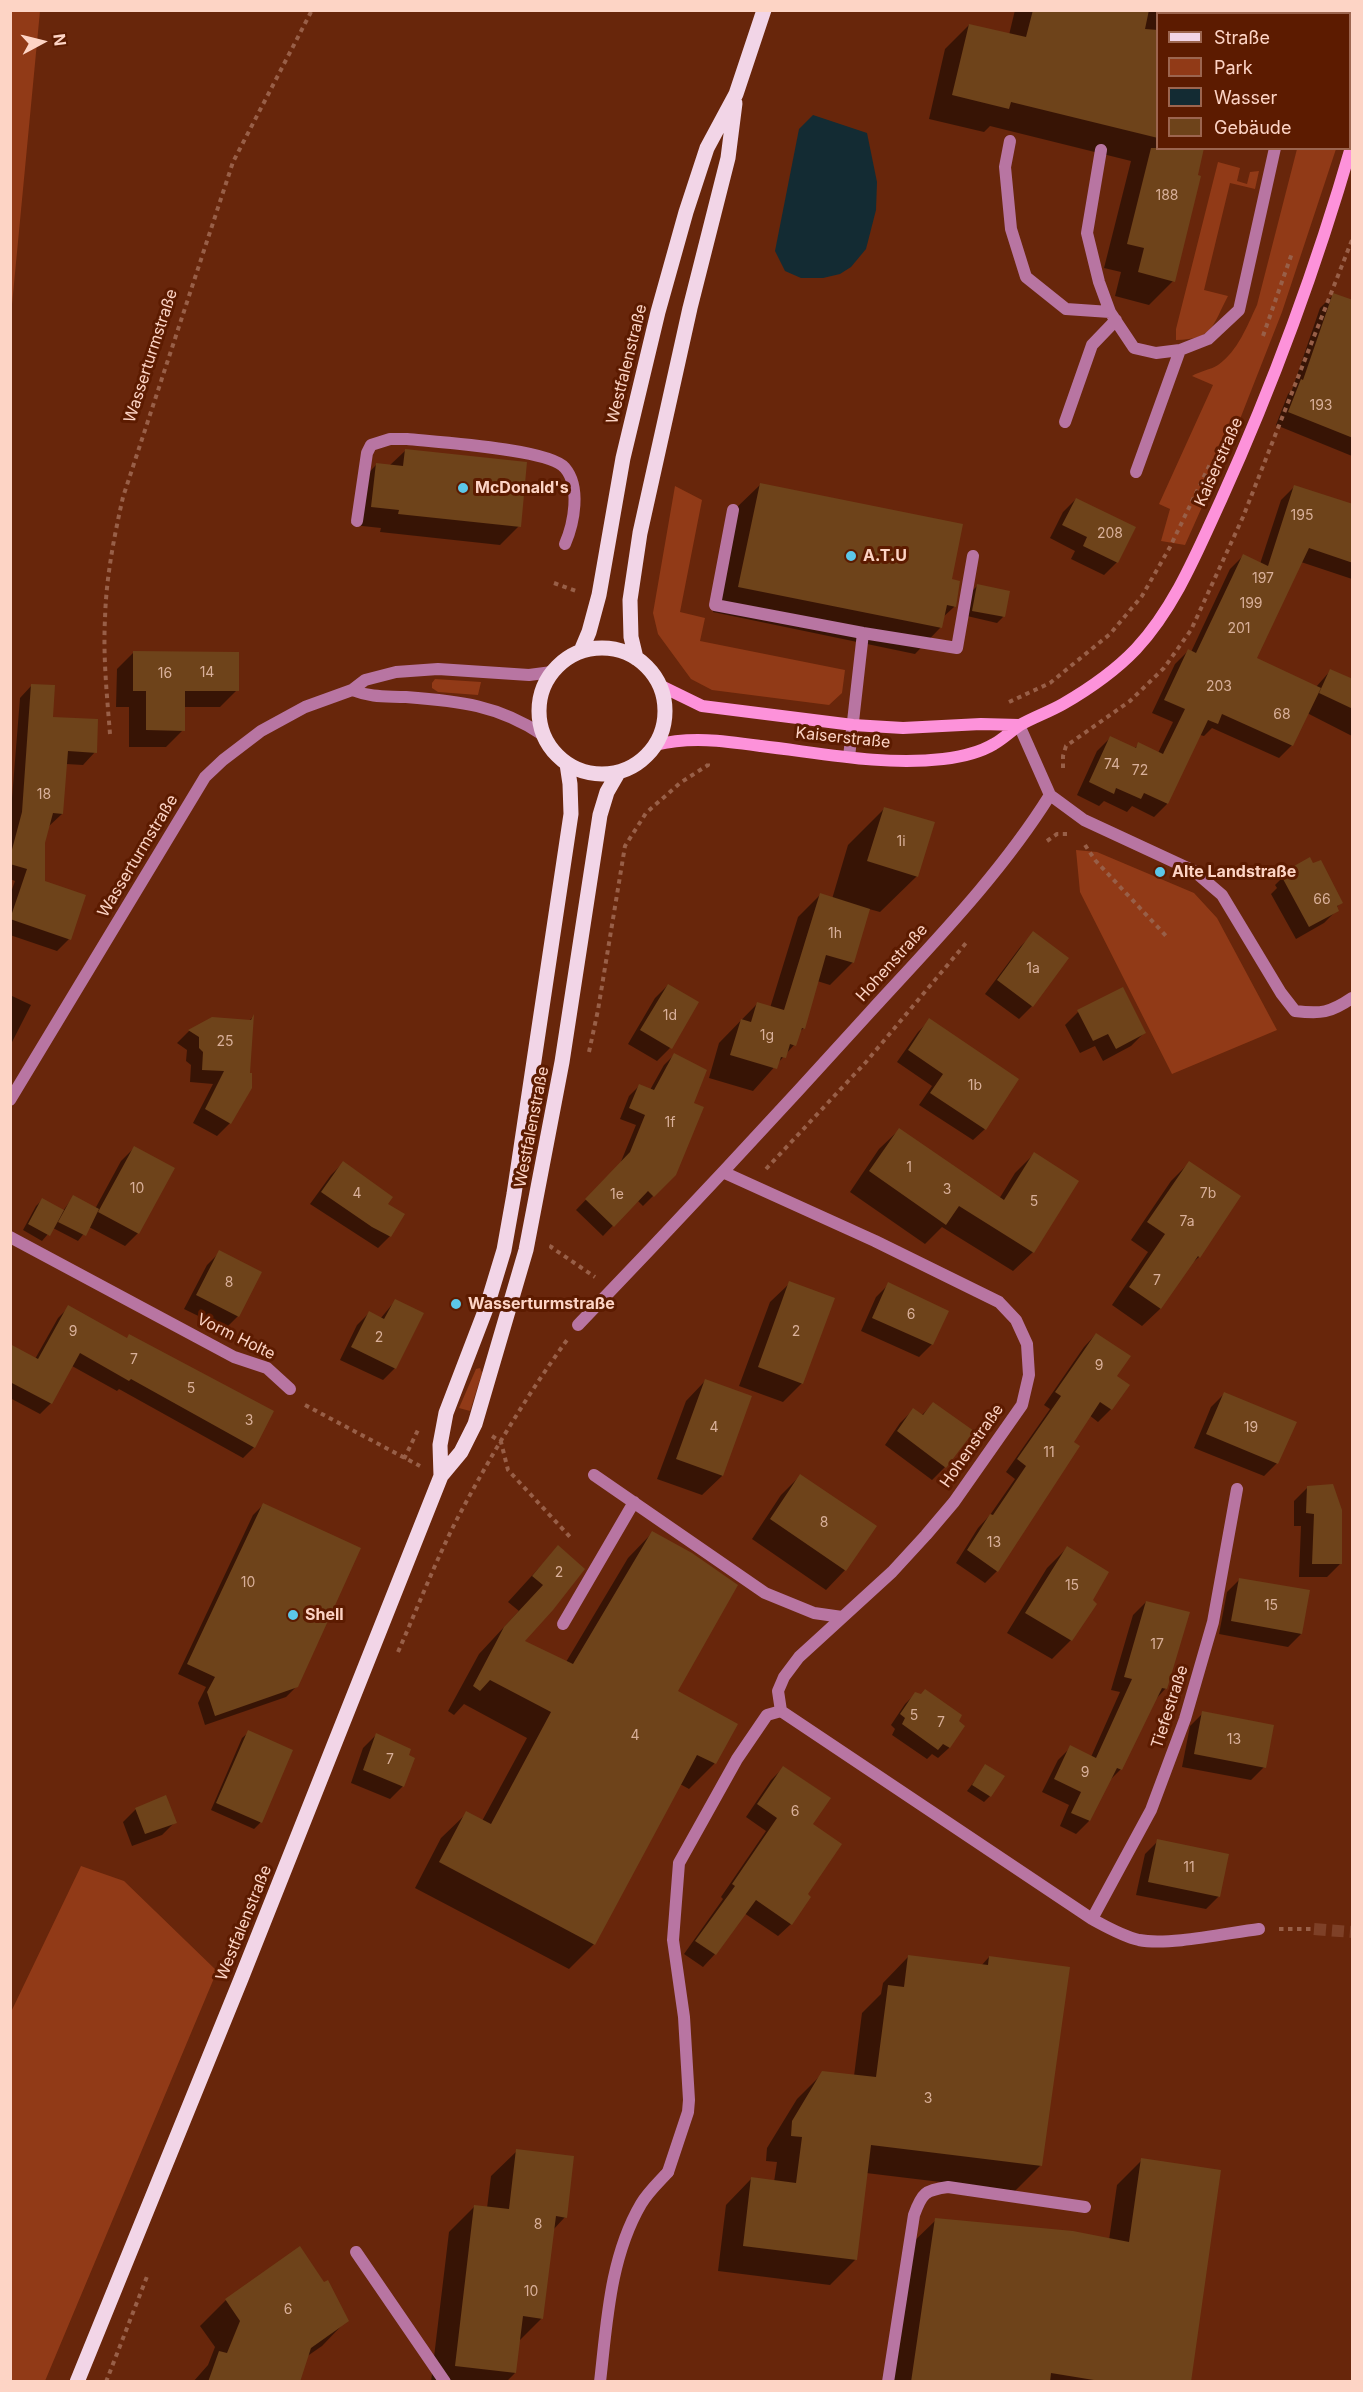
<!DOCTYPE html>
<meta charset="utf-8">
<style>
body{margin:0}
#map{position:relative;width:1363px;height:2392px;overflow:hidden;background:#68260b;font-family:Inter,sans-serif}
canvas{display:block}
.frame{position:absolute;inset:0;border:12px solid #fdd4c5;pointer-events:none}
.legend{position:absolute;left:1156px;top:12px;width:195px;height:138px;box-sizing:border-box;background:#5c1b00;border:2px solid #9c654f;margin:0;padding:8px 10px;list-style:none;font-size:18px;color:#fdd4c5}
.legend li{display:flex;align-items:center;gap:12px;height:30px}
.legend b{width:30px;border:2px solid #9c654f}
.north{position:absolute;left:12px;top:12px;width:60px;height:60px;-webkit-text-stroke:4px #5c1b00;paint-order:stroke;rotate:83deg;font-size:16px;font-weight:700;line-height:24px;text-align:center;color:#fdd4c5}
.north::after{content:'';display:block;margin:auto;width:21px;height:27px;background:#fdd4c5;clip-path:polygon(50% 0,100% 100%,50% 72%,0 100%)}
</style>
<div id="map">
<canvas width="1363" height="2392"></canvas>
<div class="frame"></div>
<ul class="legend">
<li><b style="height:8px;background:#f2d5e7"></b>Straße</li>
<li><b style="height:16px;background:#913a17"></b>Park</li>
<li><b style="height:16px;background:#132b33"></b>Wasser</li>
<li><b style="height:16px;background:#6e431a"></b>Gebäude</li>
</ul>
<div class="north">N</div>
</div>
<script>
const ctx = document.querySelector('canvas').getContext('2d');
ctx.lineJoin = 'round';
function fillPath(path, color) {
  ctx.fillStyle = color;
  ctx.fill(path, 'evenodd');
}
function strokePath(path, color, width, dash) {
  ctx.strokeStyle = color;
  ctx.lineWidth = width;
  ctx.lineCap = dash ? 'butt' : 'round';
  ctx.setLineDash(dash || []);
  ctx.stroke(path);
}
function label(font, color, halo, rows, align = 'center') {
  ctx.font = font + ' Inter,sans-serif';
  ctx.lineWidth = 6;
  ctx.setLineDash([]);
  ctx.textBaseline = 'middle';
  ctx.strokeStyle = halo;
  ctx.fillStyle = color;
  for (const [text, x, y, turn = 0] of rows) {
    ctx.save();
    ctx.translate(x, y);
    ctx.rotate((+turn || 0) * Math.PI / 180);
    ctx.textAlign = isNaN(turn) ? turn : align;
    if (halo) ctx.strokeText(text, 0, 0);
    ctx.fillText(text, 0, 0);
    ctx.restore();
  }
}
const green = new Path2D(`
 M11,10L40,11L11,315L10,11Z
 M1333,11H1352V89L1350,100V14L1332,13Z
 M1297,149H1336L1282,312L1231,442L1185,545L1161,541L1170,509L1159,504L1213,385L1192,376C1200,371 1210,370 1218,365C1238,351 1247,326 1257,305Z
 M1218,162L1240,168L1237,181L1247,184L1250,172L1259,171L1255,189L1230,183L1204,290L1228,296C1212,326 1214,339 1176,340V329Z
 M675,486L702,500L680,612L705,618L700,641L845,670L842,693L829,705L712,690L691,679L658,634L653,613Z
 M435,679L481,682L478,695L438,692L432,688V683Z
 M1076,850L1097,852L1194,893L1217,918L1277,1030L1172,1074L1080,892Z
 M480,1368L482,1373L470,1411L459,1408L476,1369Z
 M81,1866L124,1881L217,1971L45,2381H11V2012Z`);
const water = new Path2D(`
 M813,115L867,133L877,182L876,210L866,249L851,267L840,274L823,278H801L785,271L775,251L799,129Z`);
const shadow = new Path2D(`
 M1015,10H1166L1165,14H1158V148L1173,281L1149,305L1115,296L1121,272L1104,268L1131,161L990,126L984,132L929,119L945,49L969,25L1009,35Z
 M1333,295L1352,302V456L1276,425L1288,394L1292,390L1320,308Z
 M406,450L519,526L500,545L380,532L381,528L353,525L358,484L376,465L389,466Z
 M760,485L950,580L954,607L942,618L940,628L915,654L713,612L734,510Z
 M1294,487L1352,506V579L1301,562L1255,658L1316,687L1331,670L1352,681V736L1307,713L1292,745L1279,758L1212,728L1204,736L1200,735L1167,804L1154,817L1132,806L1127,812L1104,801L1099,806L1077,795L1097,751L1110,738L1134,749L1139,744L1158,753L1173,722L1152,713L1175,664L1188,651L1191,652L1230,569L1243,556L1260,564L1281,500Z
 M1076,499L1117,562L1104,575L1071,559L1075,551L1050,538L1063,512Z
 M977,586L1003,617L997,623L967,616L971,592Z
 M134,652L237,690L220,707H183V730L166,747H129V707H116L117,669Z
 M32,685L52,718L95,752L83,765L66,764L62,814L49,826L44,843V882L69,939L57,951L10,935V895L15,881L10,879V823L20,698Z
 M885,808L917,876L880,912L869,909L853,962L830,985L817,981L804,1028L798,1033L794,1045L753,1091L709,1078L719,1043L757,1004L770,1008L798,917L820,895L832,899L848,845Z
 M1309,859L1341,902L1336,908L1337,910L1324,923L1296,939L1271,894L1277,888L1275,885L1288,872Z
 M1034,933L1067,958L1032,1006L1019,1019L985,994L1021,946Z
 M668,985L670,1048L657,1061L628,1044L655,998Z
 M10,995L31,1005L10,1046Z
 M1078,1012L1144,1033L1131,1046L1103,1061L1095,1046L1080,1053L1065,1025Z
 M252,1018L249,1074L250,1088L230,1123L217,1136L193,1123L213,1084L190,1082L191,1065L186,1061L187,1050L177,1043L189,1031L212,1019L249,1021Z
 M930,1020L985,1129L973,1140L919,1105L932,1086L897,1062L918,1032Z
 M674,1055L692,1104L675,1174L643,1206L637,1200L603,1236L576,1210L620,1164L636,1125L620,1119L629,1096L639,1086L650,1090L664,1065Z
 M899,1130L999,1199L1015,1173L1034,1154L1033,1252L1013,1271L942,1227L925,1244L850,1192L879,1149Z
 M134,1148L138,1233L125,1246L89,1227L78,1241L53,1228L42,1241L23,1230L36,1206L42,1200L63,1211L73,1197L95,1209L121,1161Z
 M343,1163L386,1204L403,1215L390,1236L378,1248L310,1204L331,1175Z
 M1189,1163L1199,1257L1190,1265L1160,1309L1142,1326L1112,1305L1148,1252L1131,1240L1171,1181Z
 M220,1252L238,1316L225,1329L184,1309L207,1265Z
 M790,1283L802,1383L783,1402L739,1386L770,1302Z
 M889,1284L932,1344L919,1357L861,1331L876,1297Z
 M395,1301V1368L383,1380L340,1360L357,1325L369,1313L380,1319Z
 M69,1307L254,1447L243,1458L119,1389L117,1391L72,1366L51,1403L40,1414L10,1398V1345L35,1359L58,1318Z
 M1096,1334L1115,1376L1127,1385L1111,1409L1098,1422L1089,1415L997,1571L985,1583L956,1563L978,1528L990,1515L1015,1479L1006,1472L1050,1409L1044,1405L1084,1347Z
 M705,1381L751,1397L722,1476L702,1495L657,1479L686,1401Z
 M1224,1394L1277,1463L1264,1476L1194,1448L1211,1407Z
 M933,1404L945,1467L932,1480L885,1445L900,1423L913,1410L921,1416Z
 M800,1476L845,1570L826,1590L752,1539L781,1495Z
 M1307,1488L1340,1564L1327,1577H1299L1301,1526H1294V1501Z
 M263,1505L297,1686L286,1697L205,1725L198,1703L206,1687L178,1674L253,1515Z
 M653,1532L676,1692L736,1725L714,1764L689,1789L680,1784L594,1944L569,1969L415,1888L441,1838L467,1813L482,1821L527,1738L464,1704L454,1715L448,1711L479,1654L519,1611L508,1602L558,1547L523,1641L566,1662L628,1558Z
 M1067,1548L1071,1640L1052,1659L1007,1633L1047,1568Z
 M1240,1579L1301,1634L1288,1647L1219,1634L1227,1592Z
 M1146,1602L1166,1688L1155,1700L1121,1769L1108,1782L1089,1821L1076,1834L1060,1826L1069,1805L1042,1792L1058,1760L1071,1747L1091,1757L1120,1692L1111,1690L1133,1615Z
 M916,1693L963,1726L949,1748L938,1758L932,1754L927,1759L892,1735L895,1729L891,1725L905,1704Z
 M1203,1713L1264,1767L1251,1780L1182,1767L1190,1726Z
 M249,1732L292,1751L260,1823L254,1829L211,1810L242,1738Z
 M376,1735L407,1756L403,1786L390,1799L351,1783L363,1748Z
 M986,1766L990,1796L984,1802L967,1791Z
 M783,1768L811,1825L806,1895L791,1924L778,1936L744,1913L715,1954L703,1967L684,1954L723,1899L721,1897L766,1831L746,1817L771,1780Z
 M136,1809L175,1822L162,1835L132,1846L123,1822Z
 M1158,1841L1219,1896L1206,1909L1136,1895L1145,1854Z
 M908,1957L981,1966L989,1957L1041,2165L1015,2191L866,2173L856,2259L830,2285L718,2271L726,2205L751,2179L774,2182L777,2162L766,2161L767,2148L797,2099L823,2073L854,2076L862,2013L881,1994L883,1983Z
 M517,2151L565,2217L553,2230L542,2318L519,2341L515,2373L506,2382H431L449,2232L475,2206L487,2208L491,2176Z
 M1142,2160L1189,2382H890L910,2245L936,2220L1109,2240L1117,2185Z
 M226,2300L347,2320L322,2346L306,2357L299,2380L303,2382H193L208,2365L215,2347L200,2326Z`);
const building = new Path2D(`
 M1033,10H1149L1145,29L1158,30V138L1011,102L1009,109L952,95L969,24L1026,37Z
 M1151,148H1204L1198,175L1201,176L1175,282L1138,272L1144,248L1127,244Z
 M1333,293L1353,300V438L1288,412L1301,379L1303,380Z
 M405,449L527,462L521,527L398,514L399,510L371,507L376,463L403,466Z
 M760,483L963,524L952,579L960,581L956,607L947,605L942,628L738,587Z
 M1294,485L1353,504V563L1309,548L1257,658L1321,688L1293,746L1222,714L1218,724L1208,720L1168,804L1144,793L1141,799L1116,788L1114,794L1089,782L1110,736L1136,748L1138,742L1163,754L1185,709L1164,700L1188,649L1196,653L1243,554L1268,566Z
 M1076,498L1136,527L1118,563L1083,546L1087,537L1062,525Z
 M977,584L1010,591L1005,617L972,611Z
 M133,651L239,652V691H185V731L146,730V691H133Z
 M1330,669L1353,679V709L1319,693Z
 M31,684L55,685L53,717L98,719L97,753L68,751L63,814L53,813L45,843V881L86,895L71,940L10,919L27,869L10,864V857L22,812Z
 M884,807L935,822L918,877L867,861Z
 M1310,857L1313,863L1321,860L1343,903L1337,906L1339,911L1309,927L1283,879L1290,875L1287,870Z
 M820,893L870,909L854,963L826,955L805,1029L802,1028L796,1046L790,1044L786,1058L781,1057L777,1069L730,1055L741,1019L751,1022L757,1002L784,1010Z
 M1033,931L1069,958L1033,1007L997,980Z
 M668,984L699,1002L672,1049L640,1030Z
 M1123,987L1146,1033L1116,1049L1108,1034L1093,1041L1077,1010Z
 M254,1014L250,1073H252V1088L231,1124L205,1109L224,1071L202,1070L203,1052L199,1048V1037L188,1030L212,1017L251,1020Z
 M929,1018L1019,1079L986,1130L930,1093L943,1074L908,1050Z
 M674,1053L707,1070L694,1103L704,1107L676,1175L654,1197L648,1191L614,1227L585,1199L630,1152L645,1115L629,1108L639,1084L654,1090Z
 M899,1128L1004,1200L1034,1152L1079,1181L1034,1253L959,1206L946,1225L869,1171Z
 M134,1146L175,1168L139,1234L98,1212Z
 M343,1161L393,1197L388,1204L405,1214L391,1237L372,1227L321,1192Z
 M1189,1161L1241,1196L1200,1258L1198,1256L1161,1309L1129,1287L1165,1234L1147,1222Z
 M73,1195L99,1209L86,1236L58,1222Z
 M42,1198L64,1210L50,1236L28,1224Z
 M219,1250L262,1272L239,1317L196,1295Z
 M789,1281L835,1298L803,1384L758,1367Z
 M888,1282L949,1311L933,1345L872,1318Z
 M395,1299L424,1313L396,1369L351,1347L369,1311L384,1319Z
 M68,1305L127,1338L129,1334L274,1411L255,1448L131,1379L129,1381L80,1353L52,1404L10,1382V1344L38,1359Z
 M1096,1333L1131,1356L1117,1376L1130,1385L1112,1410L1100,1402L1074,1442L1080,1446L998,1572L967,1550L990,1514L993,1515L1026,1466L1017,1459L1061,1396L1055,1392Z
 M705,1379L752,1396L723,1476L676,1459Z
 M1224,1392L1297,1422L1278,1464L1206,1434Z
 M933,1402L974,1431L946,1468L897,1431L913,1408L923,1415Z
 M800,1474L877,1526L846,1571L770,1519Z
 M1333,1484L1342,1510V1564H1312L1314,1514L1306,1513L1307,1486Z
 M263,1503L361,1548L298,1687L215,1716L207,1692L215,1677L187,1664Z
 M652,1531L692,1553L738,1585L678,1691L738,1724L716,1764L697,1755L595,1945L439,1862L466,1811L491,1824L551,1712L490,1680L480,1691L473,1686L504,1627L543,1585L532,1576L558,1545L585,1569L553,1610L525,1641L573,1664Z
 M1067,1546L1109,1572L1093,1600L1097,1604L1072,1641L1025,1613Z
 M1239,1578L1310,1590L1302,1634L1231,1621Z
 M1146,1601L1190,1612L1167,1689L1162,1688L1122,1770L1117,1768L1090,1821L1071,1813L1081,1792L1054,1779L1070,1745L1096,1758L1132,1679L1124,1677Z
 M925,1689L962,1715L959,1721L965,1726L950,1748L943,1744L938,1750L902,1724L905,1718L900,1714L915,1692L921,1694Z
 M1202,1711L1274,1725L1266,1768L1194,1754Z
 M248,1730L293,1750L262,1823L216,1803Z
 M376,1733L411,1749L409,1755L415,1758L404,1787L363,1770Z
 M985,1764L1005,1776L991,1797L972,1785Z
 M783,1766L831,1798L813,1824L842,1844L808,1894L811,1897L792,1925L756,1900L716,1955L695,1941L735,1886L732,1884L777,1818L757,1804Z
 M166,1795L177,1823L145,1834L135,1808Z
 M1157,1839L1229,1854L1220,1897L1148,1882Z
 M908,1955L988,1965L989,1956L1070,1967L1042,2166L871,2145L857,2260L743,2246L751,2177L796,2183L802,2137L791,2136L792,2121L822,2071L876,2077L888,1985L904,1987Z
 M516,2149L574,2156L567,2218L556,2216L543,2319L523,2316L516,2373L455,2366L474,2205L509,2209Z
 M1141,2158L1221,2170L1191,2382H1106L1051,2373L1050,2382H911L935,2218L1073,2231L1129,2242Z
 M300,2246L324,2282L328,2280L349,2321L311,2348L300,2382H208L219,2351L227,2353L240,2321L225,2299Z`);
const minorTunnel = new Path2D(`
 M1314,1929L1352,1932`);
const path = new Path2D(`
 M1350,75L1352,63
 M1263,336L1292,253
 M554,583L576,591
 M1009,702L1050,683L1110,634L1142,596L1170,547L1211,462
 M110,734C107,696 103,657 105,619C106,578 114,537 123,497L233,162L312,10
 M1063,768V756L1066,746L1130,701L1164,668L1191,630L1243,517L1352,240
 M1047,841L1057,834H1067
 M1085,845L1095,860L1168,938
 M589,1052L598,1010L625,846L646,813L680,783L708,765V760
 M766,1169L866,1062L966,943
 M552,1245L551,1247L595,1277
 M305,1405L420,1466
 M492,1436L501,1442L508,1470L571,1538
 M404,1459L418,1430
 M398,1652C417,1609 434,1565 455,1523C488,1460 525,1398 567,1340
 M1279,1929H1314
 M106,2382L148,2274`);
const service = new Path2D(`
 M1216,14L1217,10
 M1306,14V10
 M1010,141L1005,167L1011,229L1026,277L1066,309L1110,312
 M1101,150L1087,233L1099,282L1110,312L1134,348L1156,353L1180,350L1208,339L1239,310L1275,148
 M1065,422L1092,345L1116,320
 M1136,472L1180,350
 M733,510L715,605L863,633L957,648L973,556
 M357,521L367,453L371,445L390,439H407C436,442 550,449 565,468C581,487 574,523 565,544
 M849,757L863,633
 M594,1475L765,1593L814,1613L842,1617
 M563,1624L634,1502
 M668,2172L688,2112L689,2100L684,2017L673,1940L679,1863L737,1759L767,1715L781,1711
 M356,2252L445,2382
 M888,2382L914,2215C922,2193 925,2190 948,2187L1085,2207`);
const minor = new Path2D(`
 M352,690C373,698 385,696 406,697C459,701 498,705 543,735
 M1019,725L1050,795L1084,820L1194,871L1222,895L1281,993L1295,1011C1321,1014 1330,1013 1352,998
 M10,1100L205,777L223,760L261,731L305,707L352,690L365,680L396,672L438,669L529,675L552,672
 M725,1173L875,1241L999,1302L1016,1320L1027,1344L1029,1375L1022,1405L954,1502L926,1535L892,1572L799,1657L784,1677L778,1691L781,1711L1092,1919C1107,1927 1122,1936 1139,1940C1168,1946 1227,1933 1259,1929
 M10,1237L234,1357L267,1368L290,1389
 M578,1325C677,1222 774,1118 870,1012C933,943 1000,875 1050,795
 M1092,1919L1151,1810L1185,1719L1213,1622L1237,1489
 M600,2382C607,2321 610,2257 641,2204C648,2192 659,2182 668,2172`);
const secondary = new Path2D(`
 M659,685L702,706L853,725L903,728L981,724L1019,725
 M655,745C691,736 725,741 761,746C821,753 883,766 943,759C960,757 979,753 994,744C1003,739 1011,731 1020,725C1034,717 1049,712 1063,704C1089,689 1115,671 1136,649C1175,607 1197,552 1221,500C1273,385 1317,265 1352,144`);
const primary = new Path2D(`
 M539 711a63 63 0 1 1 126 0a63 63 0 1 1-126 0Z
 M581,651L589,632L599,595L623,458L658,312L686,212L707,148L736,94L764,10
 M636,658L631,637L630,600L640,533L690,308L728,158L735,103
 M441,1476L440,1445L446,1413L487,1306L504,1250L514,1194L571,814L570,784L567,764
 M77,2382L241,1979L441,1476L461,1452L475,1424L526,1250L562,1062L600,815L607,792L618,773`);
const markers = [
 [463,488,6,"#5cc7e8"],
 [851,556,6,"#5cc7e8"],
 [1160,872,6,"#5cc7e8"],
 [456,1304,6,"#5cc7e8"],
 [293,1615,6,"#5cc7e8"]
];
const numberNames = [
 ["188",1167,196],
 ["193",1321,406],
 ["195",1302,516],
 ["208",1110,534],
 ["197",1263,579],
 ["199",1251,604],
 ["201",1239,629],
 ["14",207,673],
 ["16",165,674],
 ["203",1219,687],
 ["68",1282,715],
 ["74",1112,765],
 ["72",1140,771],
 ["18",44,795],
 ["1i",901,842],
 ["66",1322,900],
 ["1h",835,934],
 ["1a",1033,969],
 ["1d",670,1016],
 ["1g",767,1036],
 ["25",225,1042],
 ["1b",975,1086],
 ["1f",670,1123],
 ["1",909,1168],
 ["10",137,1189],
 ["3",947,1190],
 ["4",357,1194],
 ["7b",1208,1194],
 ["1e",617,1195],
 ["5",1034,1202],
 ["7a",1187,1222],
 ["7",1157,1281],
 ["8",229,1283],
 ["6",911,1315],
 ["9",73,1332],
 ["2",796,1332],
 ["2",379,1338],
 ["7",134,1360],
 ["9",1099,1366],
 ["5",191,1389],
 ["3",249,1421],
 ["4",714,1428],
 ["19",1251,1428],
 ["11",1049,1453],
 ["8",824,1523],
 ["13",994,1543],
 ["2",559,1573],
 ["10",248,1583],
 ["15",1072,1586],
 ["15",1271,1606],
 ["17",1157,1645],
 ["5",914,1716],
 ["7",941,1723],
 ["4",635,1736],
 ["13",1234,1740],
 ["7",390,1760],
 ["9",1085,1773],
 ["6",795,1812],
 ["11",1189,1868],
 ["3",928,2099],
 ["8",538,2225],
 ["10",531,2292],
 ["6",288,2310]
];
const streetNames = [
 ["Wasserturmstraße",151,356,-72],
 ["Westfalenstraße",627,364,-76],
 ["Kaiserstraße",1219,462,-66],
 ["Kaiserstraße",843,738,6],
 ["Wasserturmstraße",138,856,-59],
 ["Hohenstraße",892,963,-48],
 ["Westfalenstraße",532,1127,-79],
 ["Vorm Holte",236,1337,26],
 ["Hohenstraße",972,1446,-55],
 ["Tiefestraße",1170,1707,-72],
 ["Westfalenstraße",244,1923,-68]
];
const poiNames = [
 ["McDonald's",475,488],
 ["A.T.U",863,556],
 ["Alte Landstraße",1172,872],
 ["Wasserturmstraße",468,1304],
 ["Shell",305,1615]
];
fillPath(green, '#913a17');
fillPath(water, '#132b33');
fillPath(shadow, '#0007');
fillPath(building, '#6e431a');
strokePath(minorTunnel, '#7e4027', 12, [12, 6]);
strokePath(path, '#985f48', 4, [4.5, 4.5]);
strokePath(service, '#b875a2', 12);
strokePath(minor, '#b875a2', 12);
strokePath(secondary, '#fd92da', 12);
strokePath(primary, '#f2d5e7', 15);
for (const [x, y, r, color] of markers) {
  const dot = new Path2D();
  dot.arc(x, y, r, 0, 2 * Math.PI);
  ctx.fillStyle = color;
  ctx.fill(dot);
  strokePath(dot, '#5c1b00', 2);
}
label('14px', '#d9b09a', null, numberNames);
label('16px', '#fdd4c5', '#5c1b00', streetNames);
label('bold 16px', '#fdd4c5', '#5c1b00', poiNames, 'left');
</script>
